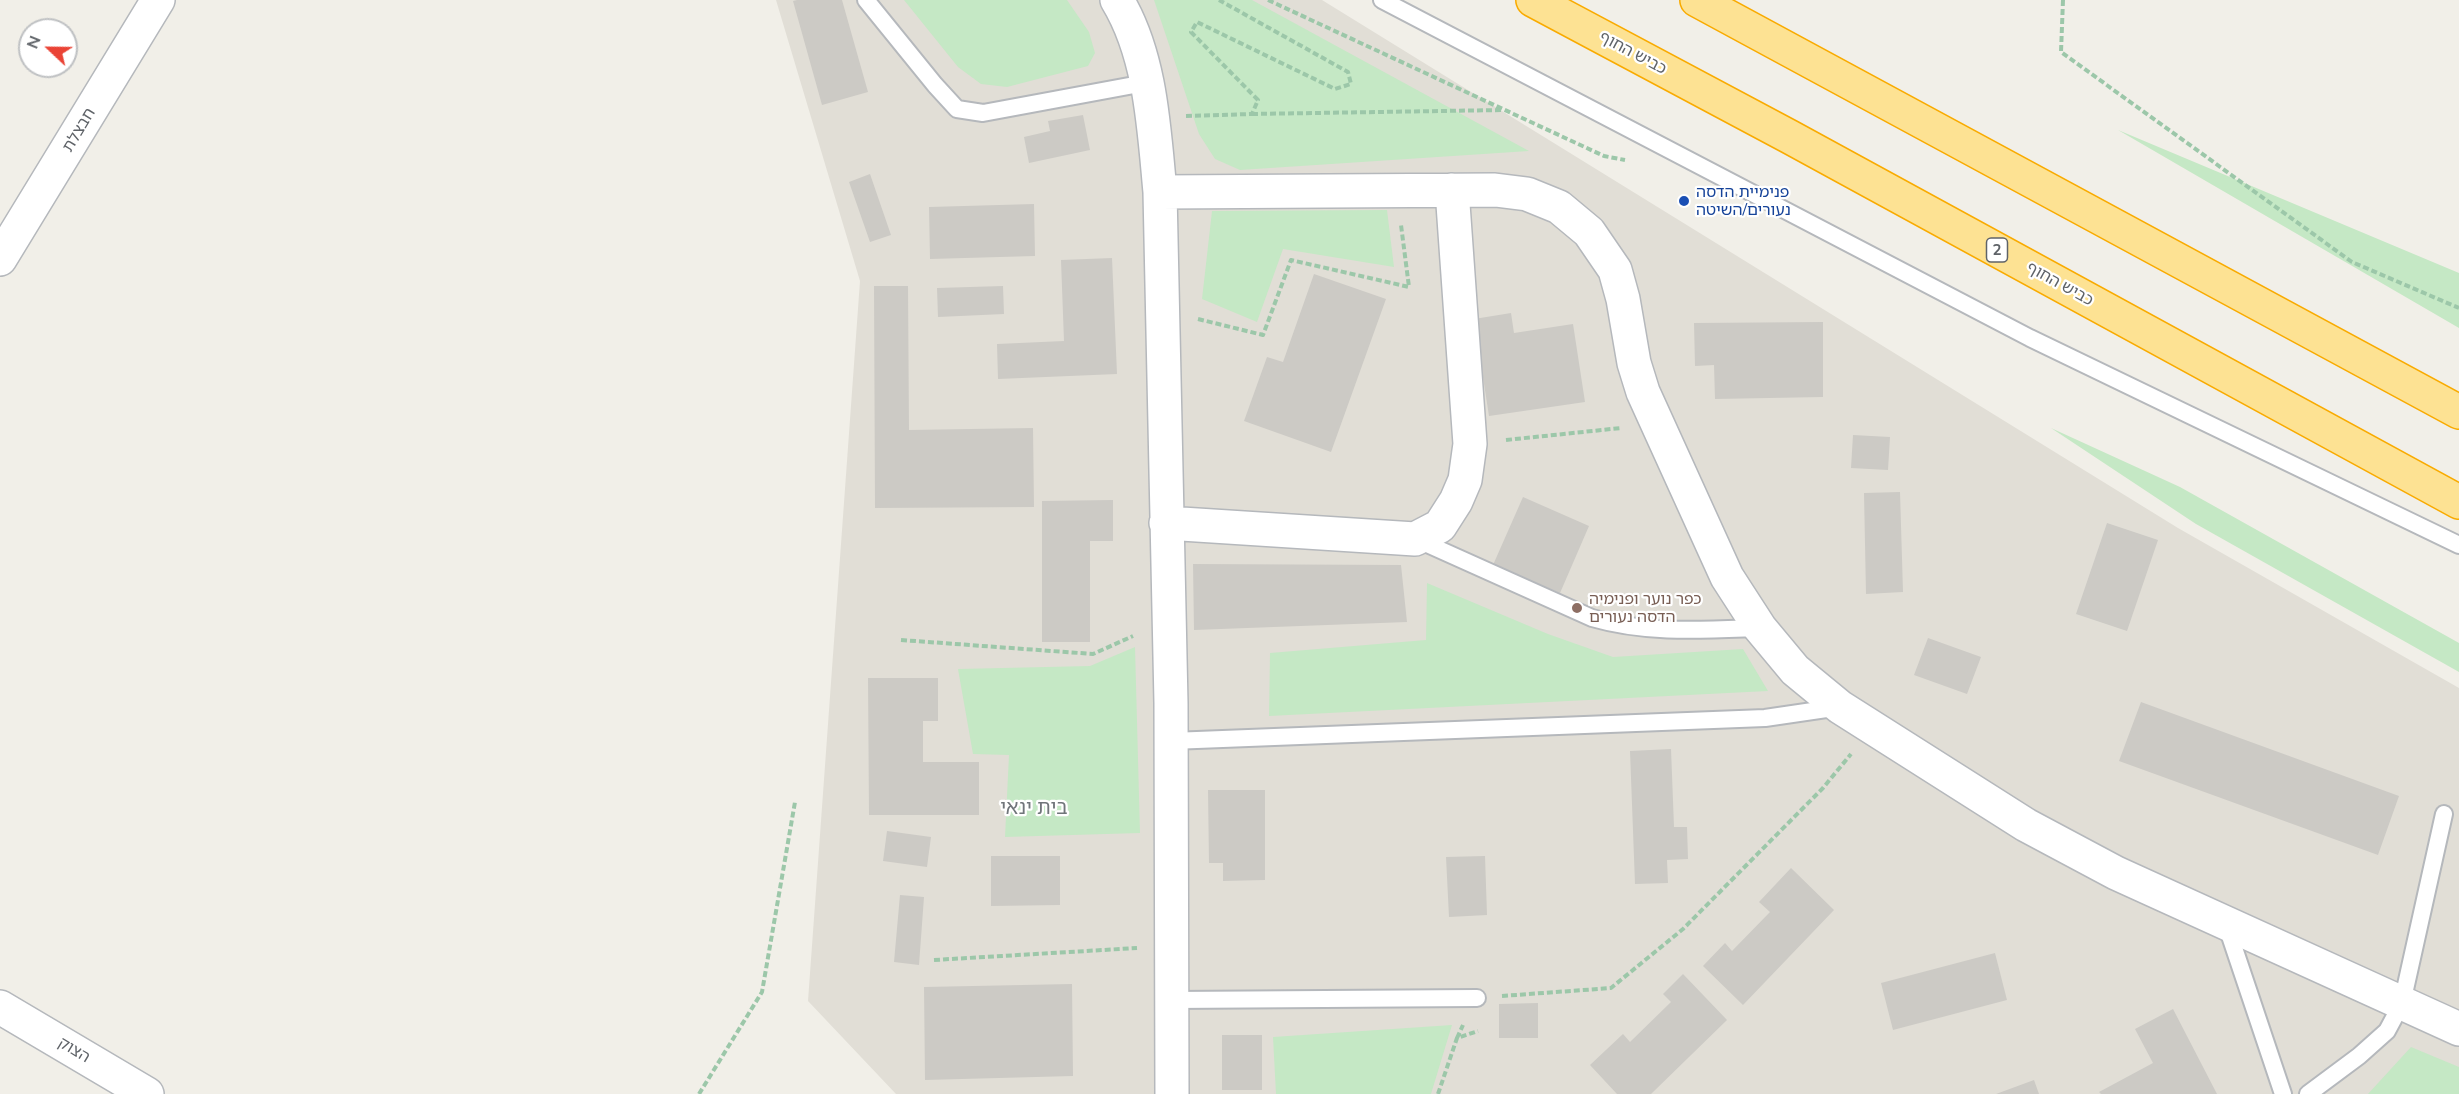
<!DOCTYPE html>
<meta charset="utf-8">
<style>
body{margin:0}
#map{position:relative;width:2459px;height:1094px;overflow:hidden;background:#f1efe8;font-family:Mulish,sans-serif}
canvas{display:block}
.north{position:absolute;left:18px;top:18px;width:60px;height:60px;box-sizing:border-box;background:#fff;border:2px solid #bfc1c3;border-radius:50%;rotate:292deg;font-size:16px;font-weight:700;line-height:24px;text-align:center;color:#5f6368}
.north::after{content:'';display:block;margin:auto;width:21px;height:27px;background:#ea4335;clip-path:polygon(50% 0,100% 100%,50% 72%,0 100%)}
</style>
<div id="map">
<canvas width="2459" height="1094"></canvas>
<div class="north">N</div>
</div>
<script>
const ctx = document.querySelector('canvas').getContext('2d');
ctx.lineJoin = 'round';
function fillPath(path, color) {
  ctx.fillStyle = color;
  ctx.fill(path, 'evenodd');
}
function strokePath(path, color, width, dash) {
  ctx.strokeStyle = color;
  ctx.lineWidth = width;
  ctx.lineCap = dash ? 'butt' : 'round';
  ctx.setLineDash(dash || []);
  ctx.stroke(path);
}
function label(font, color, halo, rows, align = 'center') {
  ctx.font = font + ' Mulish,"Noto Sans Hebrew",sans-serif';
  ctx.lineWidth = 4.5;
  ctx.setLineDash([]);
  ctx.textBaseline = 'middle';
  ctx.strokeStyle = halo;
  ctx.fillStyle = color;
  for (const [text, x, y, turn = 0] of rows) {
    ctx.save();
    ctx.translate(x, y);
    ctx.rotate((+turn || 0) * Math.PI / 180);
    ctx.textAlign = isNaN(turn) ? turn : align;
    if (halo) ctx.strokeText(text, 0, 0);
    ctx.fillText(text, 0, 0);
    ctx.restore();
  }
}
const education = new Path2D(`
 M776,0H1322L2178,528L2459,688V1094H896L808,1001L860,281Z`);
const green = new Path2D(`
 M904,0H1067L1089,32L1095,53L1088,66L1007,87L981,84L958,67Z
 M1154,0H1252L1529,151L1240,170L1215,159L1199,134Z
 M2118,130L2459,273V328Z
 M1387,210L1394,267L1283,249L1257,322L1202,299L1212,211Z
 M2051,428L2180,487L2459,643V672L2196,524Z
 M1427,583L1548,634L1613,657L1743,649L1768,691L1269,716L1270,653L1426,640Z
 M1135,647L1140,833L1005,837L1009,755L973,754L958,669L1090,666Z
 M1452,1025L1431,1094H1276L1273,1037Z
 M2411,1047L2459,1067V1094H2368Z`);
const building = new Path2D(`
 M797,0H842L868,92L822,105L793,1Z
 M1083,115L1090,150L1029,163L1024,137L1050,131L1048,121Z
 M870,174L891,235L870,242L849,182Z
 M1034,204L1035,256L930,259L929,207Z
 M1112,258L1117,374L998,379L997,344L1064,341L1061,260Z
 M1314,274L1386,299L1331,452L1244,421L1267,357L1283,362Z
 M874,286H908L909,430L1033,428L1034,507L875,508Z
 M1003,286L1004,314L938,317L937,288Z
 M1511,313L1514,333L1573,324L1585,402L1489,416L1474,319Z
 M1823,322V397L1715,399L1714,365L1695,366L1694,323Z
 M1853,435L1890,437L1888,470L1851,468Z
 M1900,492L1903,592L1866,594L1864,493Z
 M1523,497L1589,526L1560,593L1493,565Z
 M1113,500V541H1090V642H1042V501Z
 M2107,523L2158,540L2127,631L2076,614Z
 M1193,564L1401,565L1407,622L1194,630Z
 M1928,638L1981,657L1967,694L1914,675Z
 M868,678H938V721H923V762H979V815H869Z
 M2141,702L2399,796L2378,855L2119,761Z
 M1671,749L1674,827H1687L1688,859L1667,860L1668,883L1635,884L1630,751Z
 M1208,790H1265V880L1223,881V863H1209Z
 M887,831L931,837L927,867L883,861Z
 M991,856H1060V905L991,906Z
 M1485,856L1487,915L1449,917L1446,857Z
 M1791,868L1834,910L1743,1005L1703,966L1725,943L1732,951L1770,912L1759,902Z
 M900,895L924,897L919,965L894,962Z
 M1995,953L2007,1000L1893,1030L1881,983Z
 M1683,974L1727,1020L1651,1094H1617L1590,1065L1623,1034L1630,1042L1671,1002L1663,994Z
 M1072,984L1073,1076L925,1080L924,987Z
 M1538,1003V1038H1499V1004Z
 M2173,1009L2217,1094H2101L2099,1092L2153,1063L2135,1029Z
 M1222,1035H1262V1090H1222Z
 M2034,1080L2039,1094H1996Z`);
const path = new Path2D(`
 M1268,0L1604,156L1625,160
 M2063,0L2061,52L2352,262L2459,308
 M1252,114L1503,110
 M1186,116L1252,114L1258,100L1191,32L1197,22L1335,89L1351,84L1348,72L1219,0
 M1198,319L1263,335L1291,260L1409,287L1401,225
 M1506,440L1621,428
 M901,640L1093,654L1133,636
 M934,960L1137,948
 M1502,996L1611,988L1683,929L1823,788L1851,754
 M1457,1038L1463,1025
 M699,1094L762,992L795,802
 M1438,1094L1457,1038L1478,1031`);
const service = new Path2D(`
 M866,0L935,85L957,109L983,113L1145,83
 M1382,0L2030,338L2459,545
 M1416,539L1592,618C1647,634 1703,630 1760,628
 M1171,741L1765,718L1840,707
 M2226,924L2283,1094
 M1171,1000L1477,998
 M2308,1094L2359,1056L2387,1031L2402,1003L2444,814`);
const minor = new Path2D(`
 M1117,0C1151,56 1154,129 1160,192L1171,703L1172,1094
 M1160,192L1495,190L1527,194L1559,207L1589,232L1615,270L1623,299L1634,363L1643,392L1727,577L1760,628L1795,670L1840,707L2026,825L2116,873L2459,1029
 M0,259L158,0
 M1166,523L1415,539L1440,526L1456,501L1465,480L1470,444L1452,190
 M0,1007L147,1094`);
const motorway = new Path2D(`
 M1533,0L1790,137L2459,502
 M1697,0L2459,412`);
const markers = [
 [1684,201,6,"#1a4fb4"],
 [1577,608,6,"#8d6e63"]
];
const shields = [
 [1997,250,21]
];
const shieldNames = [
 ["2",1997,250]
];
const streetNames = [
 ["כביש החוף",1633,53,28],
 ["חבצלת",79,130,-59],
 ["כביש החוף",2060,284,29],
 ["הצוק",74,1050,31]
];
const transitNames = [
 ["פנימיית הדסה",1696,192],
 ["נעורים/השיטה",1696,210]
];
const educationNames = [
 ["כפר נוער ופנימיה",1589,599],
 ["הדסה נעורים",1589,617]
];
const quarterNames = [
 ["בית ינאי",1034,808]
];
fillPath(education, '#e1ded6');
fillPath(green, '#c5e8c5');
fillPath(building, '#cccac5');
strokePath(service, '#b5b8bc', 20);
strokePath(minor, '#b5b8bc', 36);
strokePath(motorway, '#f9ab00', 36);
strokePath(path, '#9cc7a9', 4, [6, 3]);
strokePath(service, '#fff', 16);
strokePath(minor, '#fff', 33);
strokePath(motorway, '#fde293', 33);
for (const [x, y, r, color] of markers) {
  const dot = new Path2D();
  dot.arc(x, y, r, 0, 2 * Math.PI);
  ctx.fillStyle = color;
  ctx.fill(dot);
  strokePath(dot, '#fff', 2);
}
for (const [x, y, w] of shields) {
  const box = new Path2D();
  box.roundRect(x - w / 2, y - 12, w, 24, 4.5);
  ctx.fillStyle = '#fff';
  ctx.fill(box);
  strokePath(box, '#5f6368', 1.5);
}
label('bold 15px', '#5f6368', null, shieldNames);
label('16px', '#5f6368', '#fff', streetNames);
label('16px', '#164399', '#fff', transitNames, 'left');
label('16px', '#785e54', '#fff', educationNames, 'left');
label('20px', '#70757a', '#fff', quarterNames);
</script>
